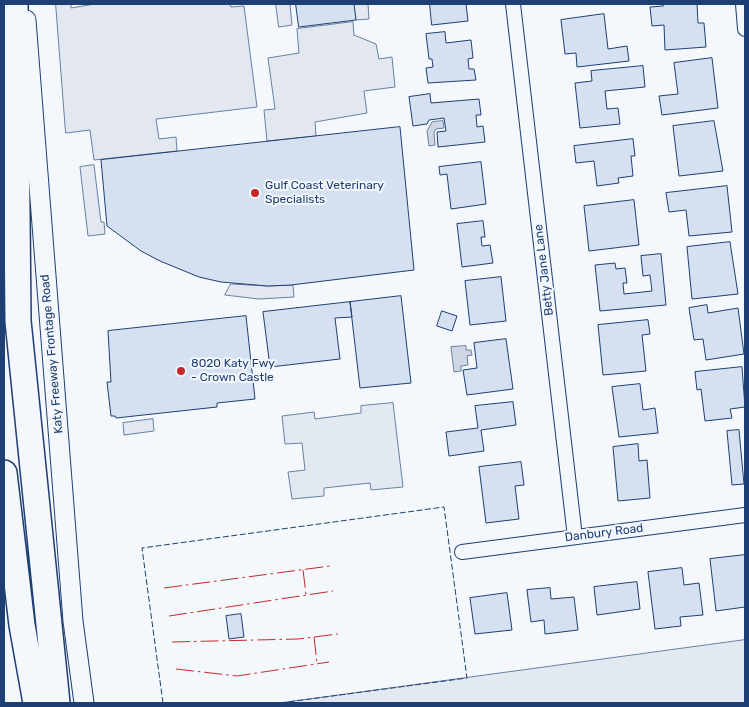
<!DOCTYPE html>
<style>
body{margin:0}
#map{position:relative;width:749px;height:707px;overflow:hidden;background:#f4f7fb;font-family:Rubik,sans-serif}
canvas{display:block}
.frame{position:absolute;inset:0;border:5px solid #1d3f73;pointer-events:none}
</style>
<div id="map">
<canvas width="749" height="707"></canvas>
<div class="frame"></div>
</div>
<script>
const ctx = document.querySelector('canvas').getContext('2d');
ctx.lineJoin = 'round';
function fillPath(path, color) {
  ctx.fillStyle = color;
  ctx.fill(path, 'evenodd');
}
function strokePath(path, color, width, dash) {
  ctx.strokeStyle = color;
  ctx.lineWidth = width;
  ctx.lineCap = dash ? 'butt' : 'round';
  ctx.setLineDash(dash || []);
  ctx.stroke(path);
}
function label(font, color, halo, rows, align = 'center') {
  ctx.font = font + ' Rubik,sans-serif';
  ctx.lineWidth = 4;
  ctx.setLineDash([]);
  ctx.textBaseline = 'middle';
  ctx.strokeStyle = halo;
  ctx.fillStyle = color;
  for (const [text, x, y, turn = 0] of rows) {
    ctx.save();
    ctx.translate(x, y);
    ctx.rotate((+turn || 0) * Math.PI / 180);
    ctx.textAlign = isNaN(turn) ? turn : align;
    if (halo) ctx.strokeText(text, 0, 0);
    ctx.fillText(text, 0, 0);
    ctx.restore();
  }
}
const green = new Path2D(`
 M393,403L403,487L371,490L370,483L324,488V496L292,499L288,472L305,470L302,443L285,444L282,416L314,412L315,419L361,413V406Z
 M745,640V703H280Z`);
const parking = new Path2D(`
 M56,4H71V8L95,4H230L231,7L244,6L257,107L156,119L159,139L176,137L177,151L94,160L90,130L66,133Z
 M276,4H290L292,25L279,27Z
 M354,4H368L369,19L356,20Z
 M353,22L354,35L376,44L379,59L392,57L395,87L364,91L367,113L315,122L316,136L267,141L264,110L275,109L268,58L299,53L297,29Z
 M94,165L101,222H104L105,234L88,236L80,167Z
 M231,284L268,286L293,285L294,297L259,299L225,295Z
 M153,419L154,431L124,435L123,423Z`);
const water = new Path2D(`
 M443,121L444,128L436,129L434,132L435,145L429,146L427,131L432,122Z
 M466,346V350H471L472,355L467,356L468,365L461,366V371L454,372L451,347Z`);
const building = new Path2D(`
 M296,4H354L356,20L299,27Z
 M430,4H466L468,21L432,25Z
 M663,4H697L698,23H704L706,47L665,50L664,25L652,26L650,7L663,6Z
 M604,14L608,49L627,46L629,61L577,67L576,53L565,54L561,20Z
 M445,32L446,43L471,40L473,58L468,59L469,69H474L476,80L428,83L426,68L433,67L432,59H429L426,34Z
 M712,58L718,108L662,115L659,96L678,94L674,63Z
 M643,66L645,87L605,91L607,109L618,108L620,124L580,128L575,83L592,81L591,71Z
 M430,94L431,103L479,99L481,115H476L477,127L483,126L485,142L438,147L437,132L446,131L444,118L429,120L427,124L413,126L409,97Z
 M714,121L723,171L679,176L673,126Z
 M400,127L414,270L291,285L268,286L221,282L199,277L160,261L141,251L107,226L101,160Z
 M633,139L635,156H631L633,176L618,178L619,183L597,186L594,161L576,163L574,146Z
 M481,162L486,204L451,209L447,174L440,175L439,167Z
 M727,186L732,232L689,236L686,210L669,212L666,193Z
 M634,200L639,245L589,251L584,206Z
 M483,221L485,237H481L482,246L490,245L493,263L462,267L457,224Z
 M730,242L738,294L692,299L687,247Z
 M661,254L666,305L600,311L595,265L615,263L616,269L625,268L627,283H623L624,294L652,291L650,275L643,276L641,256Z
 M501,277L506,321L470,325L465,281Z
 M401,296L411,383L360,388L350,302Z
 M350,302L352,317L335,318L340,359L270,367L263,312Z
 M707,305L708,313L738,308L744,354L706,360L703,339L694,340L689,308Z
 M442,311L457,316L452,331L437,326Z
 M246,316L255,399L217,403V407L116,418L115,416H111L107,382H111L108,331Z
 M648,320L650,334L642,335L646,371L603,375L598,325Z
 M506,339L513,389L467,395L463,370L477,368L474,343Z
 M742,367L745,407L730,409L732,418L705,421L701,389L697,390L695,372Z
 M640,384L643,410L655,408L658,433L619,437L612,387Z
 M513,402L516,425L481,430L484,451L449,456L446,432L478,428L475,406Z
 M739,430L744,484L732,485L727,431Z
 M638,444L639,461L647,460L650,498L618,501L613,447Z
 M521,462L524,485L515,486L519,519L486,523L479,467Z
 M745,555V607L716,611L710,559Z
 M682,568L684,585L699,583L703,615L680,617L681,626L655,629L648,572Z
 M637,582L640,609L597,615L594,587Z
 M550,588L551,599L574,597L578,630L545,634L544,620L531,622L527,590Z
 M507,593L512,630L475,634L470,598Z
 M241,614L244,637L229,639L226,616Z`);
const street = new Path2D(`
 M513,4L575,537
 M743,4L745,29
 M462,552L745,515`);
const secondary = new Path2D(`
 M26,20L73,621L84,703`);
const highway = new Path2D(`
 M15,4L18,321L57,703
 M4,473L22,625L36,703`);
const fence = new Path2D(`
 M163,703L142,548L444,507L467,678L280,703`);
const power = new Path2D(`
 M303,570L306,594
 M164,588L330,566
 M169,616L333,591
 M314,637L317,663
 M172,642L298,639L338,634
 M176,669L237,676L329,662`);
const markers = [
 [255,193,5,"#c62828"],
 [181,371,5,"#c62828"]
];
const poiNames = [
 ["Gulf Coast Veterinary",265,186],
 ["Specialists",265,200],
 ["8020 Katy Fwy",191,364],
 ["- Crown Castle",191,378]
];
const streetNames = [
 ["Betty Jane Lane",544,270,-97],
 ["Katy Freeway Frontage Road",52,354,-95],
 ["Danbury Road",604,533,-7]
];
fillPath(green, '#e3e9f0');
strokePath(green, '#687fa3', 1);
fillPath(parking, '#e3e8f0');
strokePath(parking, '#687fa3', 1);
fillPath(water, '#cfd7e4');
strokePath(water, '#687fa3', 1);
fillPath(building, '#d5e0f0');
strokePath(building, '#1d3f73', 1);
strokePath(street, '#1d3f73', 16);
strokePath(secondary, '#1d3f73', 21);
strokePath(highway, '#1d3f73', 28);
strokePath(street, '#f4f7fb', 14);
strokePath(secondary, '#f4f7fb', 19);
strokePath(highway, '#f4f7fb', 25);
strokePath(fence, '#1d3f73', 1, [6, 2.5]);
strokePath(power, '#c62828', 1, [18, 4, 2.5, 4]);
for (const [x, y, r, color] of markers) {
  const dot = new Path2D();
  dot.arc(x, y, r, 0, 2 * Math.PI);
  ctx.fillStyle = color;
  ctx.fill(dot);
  strokePath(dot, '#f4f7fb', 2);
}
label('12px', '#1d3f73', '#f4f7fb', poiNames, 'left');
label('12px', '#1d3f73', '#f4f7fb', streetNames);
</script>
